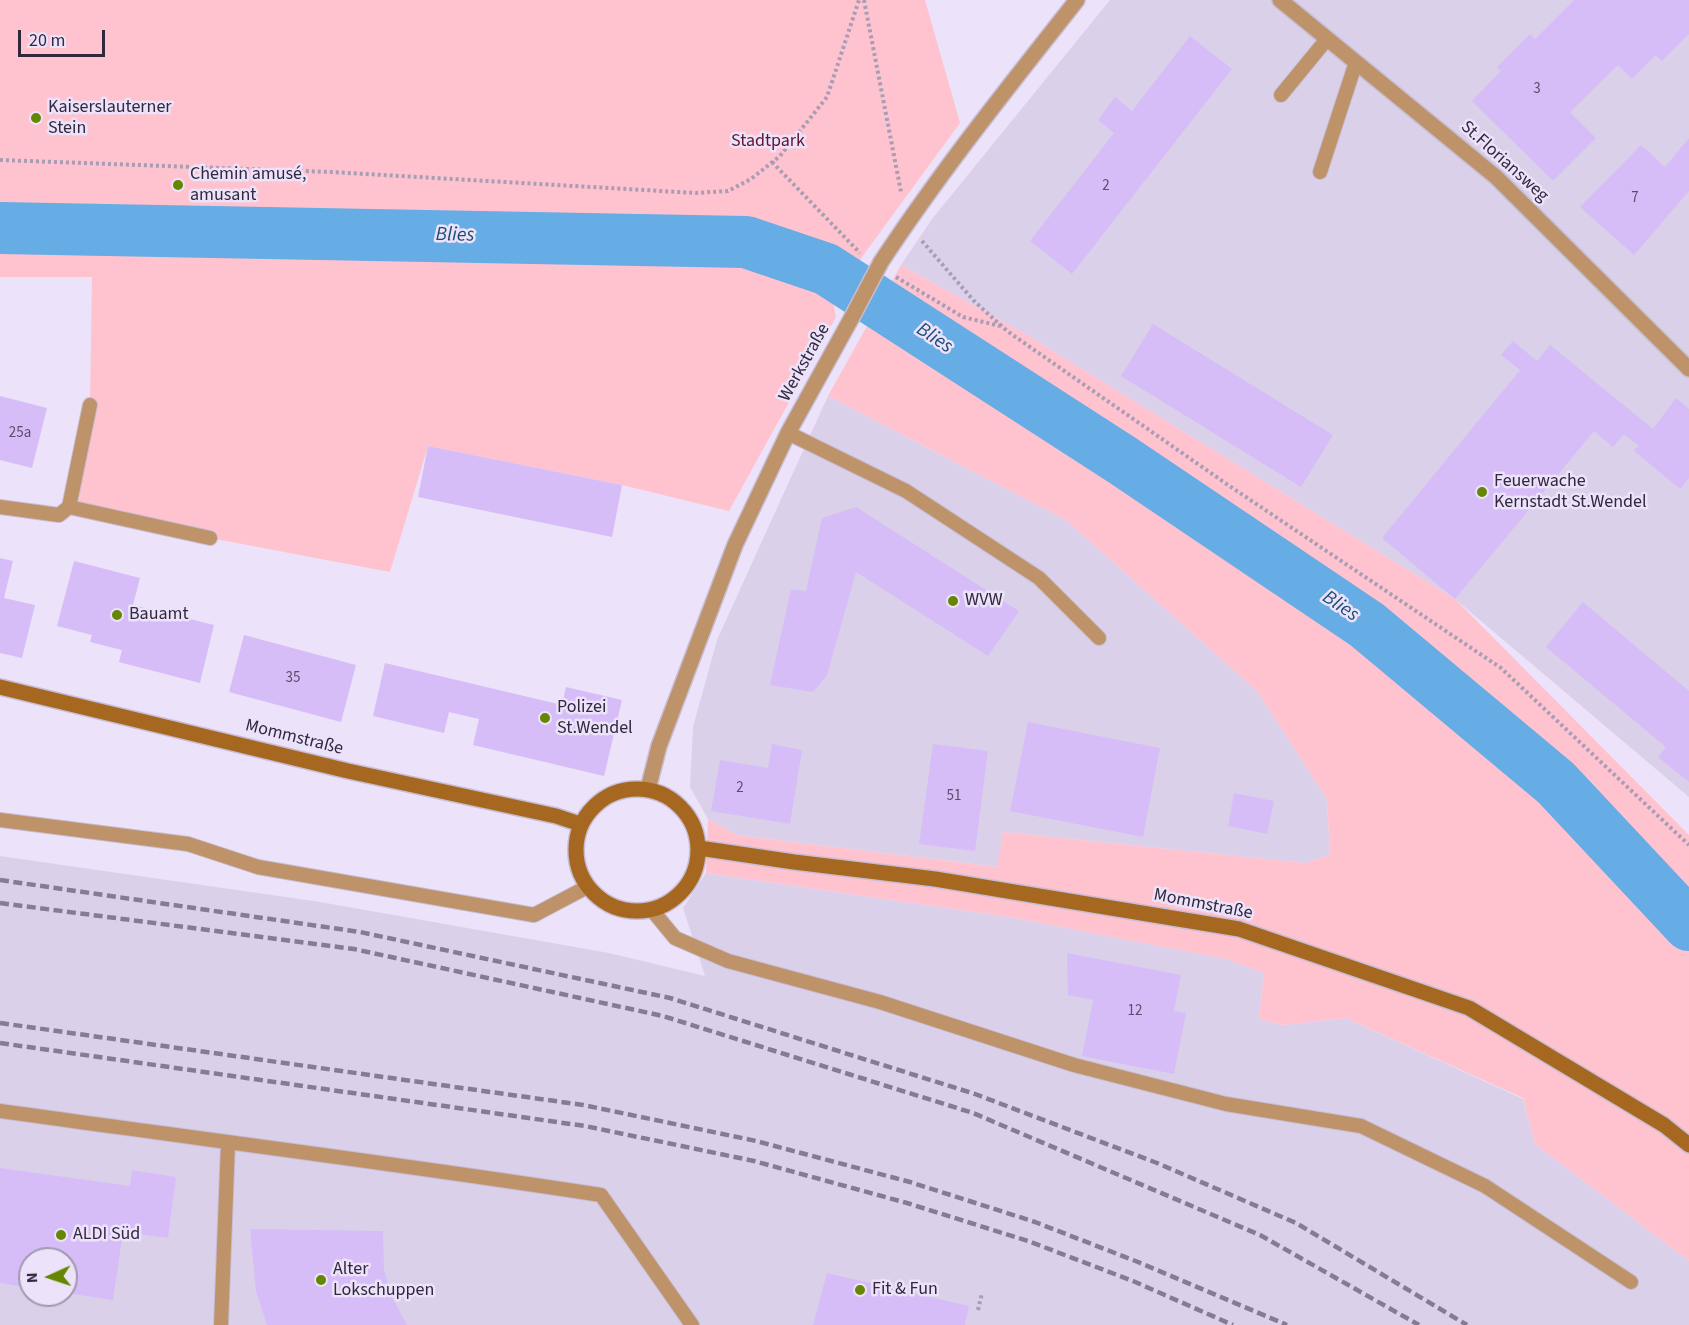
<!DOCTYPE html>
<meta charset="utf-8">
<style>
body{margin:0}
#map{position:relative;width:1689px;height:1325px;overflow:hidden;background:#ece2fa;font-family:"Source Sans 3",sans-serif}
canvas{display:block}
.north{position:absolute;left:18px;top:1247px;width:60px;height:60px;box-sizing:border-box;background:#ece2fa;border:2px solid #a298af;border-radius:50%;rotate:267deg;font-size:16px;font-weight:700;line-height:24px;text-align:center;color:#32283e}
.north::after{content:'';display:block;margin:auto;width:21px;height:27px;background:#658601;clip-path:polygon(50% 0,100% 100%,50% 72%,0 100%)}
.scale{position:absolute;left:18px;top:30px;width:87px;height:27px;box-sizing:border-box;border:3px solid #32283e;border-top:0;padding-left:8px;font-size:18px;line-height:21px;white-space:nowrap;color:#32283e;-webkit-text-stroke:4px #ece2fa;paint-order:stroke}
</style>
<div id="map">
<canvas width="1689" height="1325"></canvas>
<div class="north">N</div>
<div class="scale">20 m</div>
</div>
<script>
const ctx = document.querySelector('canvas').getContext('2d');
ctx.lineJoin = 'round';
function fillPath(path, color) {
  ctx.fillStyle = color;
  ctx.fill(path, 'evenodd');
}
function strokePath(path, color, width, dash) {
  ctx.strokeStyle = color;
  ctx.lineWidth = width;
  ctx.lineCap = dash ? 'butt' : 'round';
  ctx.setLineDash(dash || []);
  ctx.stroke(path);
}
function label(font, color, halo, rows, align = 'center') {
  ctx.font = font + ' "Source Sans 3",sans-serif';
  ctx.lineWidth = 5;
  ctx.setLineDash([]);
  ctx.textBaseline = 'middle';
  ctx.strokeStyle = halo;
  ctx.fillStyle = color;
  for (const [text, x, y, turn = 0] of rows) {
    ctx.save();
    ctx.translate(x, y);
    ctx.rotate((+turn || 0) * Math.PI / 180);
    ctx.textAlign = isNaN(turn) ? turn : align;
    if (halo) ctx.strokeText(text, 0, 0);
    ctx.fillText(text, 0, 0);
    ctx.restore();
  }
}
const built = new Path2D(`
 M1110,0H1689V797L1455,599L1027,335L901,265L932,219Z
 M828,396L1066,520L1257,691L1327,799L1330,855L1305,863L1003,832L998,867L737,835L708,819L690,787L693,727L717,640Z
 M0,856L320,902L609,953L705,976L683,908L706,873L1015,918L1227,959L1264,973L1259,1019L1283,1025L1346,1018L1523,1099L1535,1144L1689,1261V1325H0ZM30,1259H66V1295H30Z`);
const green = new Path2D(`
 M0,0H925L960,123L862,257L833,302L836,317L729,511L622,485L428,446L390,572L210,538L69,507L90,405L92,277H0Z
 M901,265L1027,335L1455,599L1689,835V1261L1535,1144L1523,1098L1346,1018L1283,1025L1259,1019L1264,973L1226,959L1015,918L706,873L708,819L737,835L997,867L1003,832L1305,863L1330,855L1327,799L1257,691L1066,520L828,396Z`);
const river = new Path2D(`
 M0,228L746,242L826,269L1122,460L1367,625L1556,783L1689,925`);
const building = new Path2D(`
 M1574,0H1689V34L1662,61L1656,55L1632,79L1618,65L1570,112L1596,138L1553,181L1472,101L1501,71L1497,67L1530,34L1535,39Z
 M1190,36L1232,69L1072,274L1030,241L1114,133L1098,120L1115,97L1132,111Z
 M1689,138V191L1634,255L1580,207L1641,145L1665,167Z
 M1153,324L1333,435L1301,487L1121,376Z
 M1513,341L1537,361L1550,345L1653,429L1676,398L1689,409V478L1680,489L1633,450L1639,446L1624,434L1613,447L1594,431L1455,599L1382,538L1520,370L1501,355Z
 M0,396L47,408L32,468L0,460Z
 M428,446L622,485L612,537L418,497Z
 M856,507L1019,611L988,656L856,572L827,675L813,692L770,685L791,589L806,591L822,518Z
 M0,558L13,561L4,598L35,605L22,658L0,653Z
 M74,561L140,578L133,605L214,625L200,683L119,662L122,650L90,642L92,635L57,626Z
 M1583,602L1689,691V782L1658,757L1666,747L1546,647Z
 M244,635L356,665L341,722L229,692Z
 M385,663L562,705L566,687L622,700L604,776L473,745L479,719L449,712L444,733L373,716Z
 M1028,722L1160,748L1143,837L1010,811Z
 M772,744L802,750L790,824L711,811L720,760L768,768Z
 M933,744L988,751L975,851L919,844Z
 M1234,793L1274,801L1267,834L1228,826Z
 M1067,953L1181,975L1174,1011L1186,1013L1174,1074L1082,1056L1093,1000L1068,995Z
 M0,1168L130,1186L132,1170L176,1177L168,1238L123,1232L113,1300L66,1293V1259H30V1288L0,1283Z
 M250,1229L383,1231L384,1269L392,1297L407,1325H267L256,1291Z
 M827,1273L969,1306L965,1325H813Z`);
const path = new Path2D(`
 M864,0L901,192
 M0,160L331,172L696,193L728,191L751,179L780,156L827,97L859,0
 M772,162L860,253
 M922,241L974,301L1007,331L1228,485L1501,668L1689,845
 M896,277L963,317L1000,326
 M978,1310L982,1293`);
const lane = new Path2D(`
 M1281,95L1327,39
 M1320,172L1356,62
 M788,433L906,491L1039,578L1099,638
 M0,507L59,515L69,507L210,538
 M69,507L90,405
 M0,820L188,844L258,867L534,915L587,887
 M652,910L675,938L728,961L880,1002L1074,1065L1226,1104L1361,1126L1485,1186L1631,1282
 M0,1111C200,1139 401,1164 601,1195L692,1325
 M221,1325L228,1143`);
const street = new Path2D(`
 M1280,0L1496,177L1689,369
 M881,262C941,171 1009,86 1077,0
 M648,789L659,746L735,545L788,433L851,319`);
const secondary = new Path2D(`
 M0,687L348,771L556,816L580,824
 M576 850a61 61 0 1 1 122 0a61 61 0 1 1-122 0Z
 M699,848L794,862L935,879L1239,929L1469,1008L1664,1125L1689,1145`);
const rail = new Path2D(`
 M0,880L360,932L670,998L975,1094L1157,1163L1296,1223L1467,1325
 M0,903L354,949L663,1016L973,1113L1260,1235L1419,1325
 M0,1023L583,1105L756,1141L910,1182L1035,1222L1138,1262L1287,1325
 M0,1043L585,1126L754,1161L907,1203L1028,1241L1133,1281L1233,1325`);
const streetBridge = new Path2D(`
 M851,319L881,262`);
const markers = [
 [36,118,6,"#658601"],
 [178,185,6,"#658601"],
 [1482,492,6,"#658601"],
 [953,601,6,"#658601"],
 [117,615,6,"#658601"],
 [545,718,6,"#658601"],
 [61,1235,6,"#658601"],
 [321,1280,6,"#658601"],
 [860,1290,6,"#658601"]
];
const numberNames = [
 ["3",1537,90],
 ["2",1106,187],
 ["7",1635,199],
 ["25a",20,434],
 ["35",293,679],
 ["2",740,789],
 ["51",954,797],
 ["12",1135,1012]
];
const poiNames = [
 ["Kaiserslauterner",48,108],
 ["Stein",48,129],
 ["Chemin amusé,",190,175],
 ["amusant",190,196],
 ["Feuerwache",1494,482],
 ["Kernstadt St.Wendel",1494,503],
 ["WVW",965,601],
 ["Bauamt",129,615],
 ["Polizei",557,708],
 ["St.Wendel",557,729],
 ["ALDI Süd",73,1235],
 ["Alter",333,1270],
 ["Lokschuppen",333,1291],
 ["Fit & Fun",872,1290]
];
const parkNames = [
 ["Stadtpark",768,142]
];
const streetNames = [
 ["St.Floriansweg",1504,162,42],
 ["Werkstraße",805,363,-61],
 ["Mommstraße",294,738,14],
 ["Mommstraße",1203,905,11]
];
const waterNames = [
 ["Blies",455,236,1],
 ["Blies",934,339,33],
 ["Blies",1340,607,34]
];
fillPath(built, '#dbd0ea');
fillPath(green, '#ffc3cf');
strokePath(river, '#66ace5', 52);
fillPath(building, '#d7bdf7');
strokePath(lane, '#c7bdd4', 16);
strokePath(street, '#c7bdd4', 18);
strokePath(secondary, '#c7bdd4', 18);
strokePath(path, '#a79db5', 4, [3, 3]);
strokePath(lane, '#be936a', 14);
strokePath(street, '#be936a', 15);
strokePath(secondary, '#a66820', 15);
strokePath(rail, '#857b92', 4.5, [9, 4.5]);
strokePath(streetBridge, '#c7bdd4', 18, []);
strokePath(streetBridge, '#be936a', 15);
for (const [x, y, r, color] of markers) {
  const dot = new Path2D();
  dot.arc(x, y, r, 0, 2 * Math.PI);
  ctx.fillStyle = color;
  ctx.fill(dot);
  strokePath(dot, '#ece2fa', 2);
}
label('15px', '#5b4d6c', null, numberNames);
label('18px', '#32283e', '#ece2fa', poiNames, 'left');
label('18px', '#61132e', '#ece2fa', parkNames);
label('18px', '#32283e', '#ece2fa', streetNames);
label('italic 20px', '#1a4d73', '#ece2fa', waterNames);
</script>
